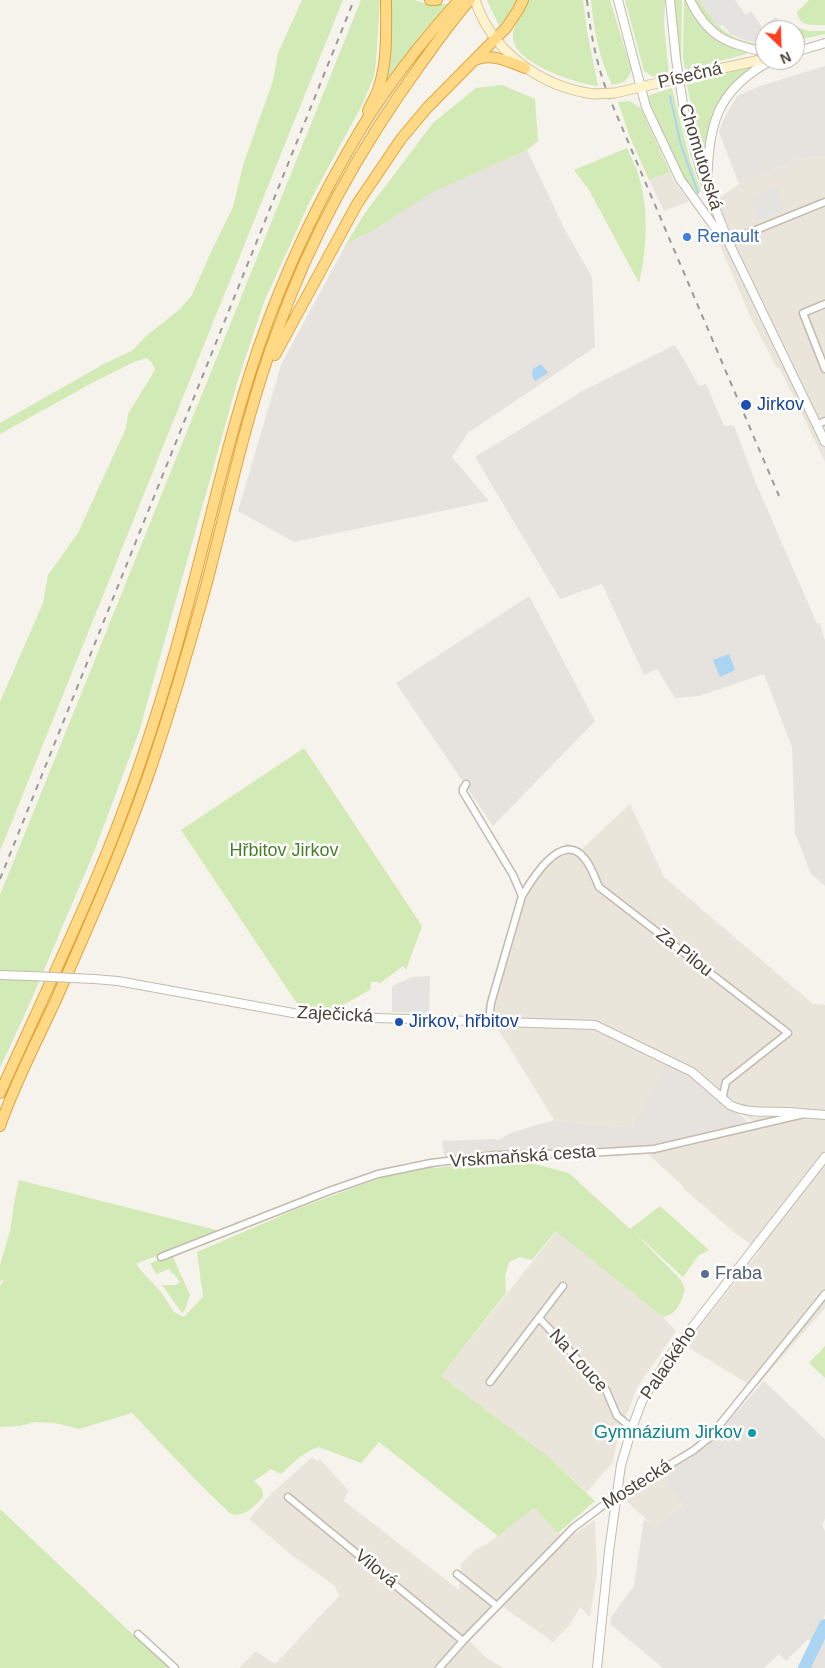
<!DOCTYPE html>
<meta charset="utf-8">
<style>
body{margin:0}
#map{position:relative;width:825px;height:1668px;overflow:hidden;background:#f6f3ec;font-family:Helvetica,sans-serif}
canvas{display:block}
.north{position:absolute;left:755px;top:20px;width:50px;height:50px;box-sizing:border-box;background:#fff;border:1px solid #b7b4b0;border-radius:50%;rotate:156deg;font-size:14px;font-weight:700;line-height:20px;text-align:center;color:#4b4439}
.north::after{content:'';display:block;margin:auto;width:18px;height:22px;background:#fc3f1d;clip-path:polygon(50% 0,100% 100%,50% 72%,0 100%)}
</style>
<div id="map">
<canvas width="825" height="1668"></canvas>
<div class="north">N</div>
</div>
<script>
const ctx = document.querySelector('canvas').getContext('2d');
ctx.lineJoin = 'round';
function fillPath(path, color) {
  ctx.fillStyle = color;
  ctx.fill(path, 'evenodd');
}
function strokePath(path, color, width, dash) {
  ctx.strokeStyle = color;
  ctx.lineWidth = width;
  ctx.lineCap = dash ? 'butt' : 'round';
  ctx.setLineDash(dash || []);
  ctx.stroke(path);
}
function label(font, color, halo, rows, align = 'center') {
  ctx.font = font + ' Helvetica,sans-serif';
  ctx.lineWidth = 5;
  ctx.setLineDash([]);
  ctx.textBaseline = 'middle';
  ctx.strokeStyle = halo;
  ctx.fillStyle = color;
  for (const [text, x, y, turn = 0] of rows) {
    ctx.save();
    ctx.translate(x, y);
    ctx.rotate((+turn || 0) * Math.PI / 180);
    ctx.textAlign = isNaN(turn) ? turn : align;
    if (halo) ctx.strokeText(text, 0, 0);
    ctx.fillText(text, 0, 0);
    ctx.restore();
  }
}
const residential = new Path2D(`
 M825,156V462L779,367L777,368L751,318L704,208L739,184L797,159Z
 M670,172L678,187L689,201L664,211L649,180Z
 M630,804L664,877L813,1004L825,1005V1308L755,1388L684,1345L760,1251L736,1234L683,1188L684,1187L648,1154L685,1147L762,1126L722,1102L633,1127L600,1126L554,1120L498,1029L484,1026L482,1017L518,894L531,874L552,851L567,843L582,849Z
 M557,1231L663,1317L676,1331L637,1388L618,1436L613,1462L587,1492L550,1458L441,1376Z
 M312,1457L317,1461L320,1459L348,1490L344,1501L459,1590L461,1564L475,1550L487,1544L534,1508L558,1533L568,1540L577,1532L595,1520L597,1572L590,1617L580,1607L570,1625L553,1642L496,1602L464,1636L488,1659L504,1668H239L256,1651L275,1664L339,1596L335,1586L293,1556L249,1519L272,1493Z
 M665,1473L673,1493L683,1503L656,1528L623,1498Z`);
const industrial = new Path2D(`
 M825,66V156L797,159L739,184L719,132L724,119L737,96L760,86Z
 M527,150L565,230L592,277L595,347L468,433L452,457L489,501L294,542L238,511L281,365L346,244L374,230L431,193Z
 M675,345L699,386L706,384L724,426L734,425L755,481L817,624L820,623L825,641V886L811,874L795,833L792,747L764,674L699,696L675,698L657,669L644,675L602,584L560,599L475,457L586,389Z
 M529,596L595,721L493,826L396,683Z
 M666,1065L698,1083L745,1119L748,1124L653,1147L445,1159L442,1141L492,1139L499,1140L510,1133L554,1120L600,1126L633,1127Z
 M764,1381L825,1439V1519L822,1525L825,1531V1615L812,1642L808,1639L786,1661L779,1654L764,1668H663L610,1624L611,1617L634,1586L644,1519L656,1527L683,1504L673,1493L665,1473L707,1446Z
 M825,1637V1668H809L813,1662Z`);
const green = new Path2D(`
 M302,0H343L0,851V702L43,603L48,575L78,533L126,428L128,414L155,370L152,363L147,358L134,362L92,383L0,434V423L104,364L133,350L145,337L179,310L192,295L211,252L233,207L244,162L273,81L278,53Z
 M361,0H380L376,61L374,77L361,107L310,201L264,302L237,383L139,732L94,852L30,1003L0,1068V895Z
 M389,0H414L427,4H447L422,33L383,87Z
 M487,0H518L507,21L505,20L499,26Z
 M528,0H583L587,31L598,86C577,84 521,65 514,43C509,29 523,12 528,0Z
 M591,0H610L631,69C629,81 623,83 612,85C599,58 594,30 591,0Z
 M625,0H665L664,26L669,74L654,77L644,71Z
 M674,0H682L681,71L680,62Z
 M684,0H688C705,23 716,46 746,52V54L685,70L683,57Z
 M694,0H699C719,28 728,42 765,44V47C730,47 710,29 694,0Z
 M809,0H825V25C813,25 799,27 797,12Z
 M796,27L809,31H825V34L795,41V30H784Z
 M749,67L750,70C719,99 709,112 704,155L695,124L687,85Z
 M502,85L535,99L538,141L527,150L431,193L374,230L346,244L365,213L433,123L476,88Z
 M672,88L690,160L701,191L698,194L694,193L679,169L647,96Z
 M629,101L633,103L641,109L670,172L649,180L630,137L618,102Z
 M627,148C631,157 636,167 639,177C649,211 647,248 639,283L589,190L574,170Z
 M304,748L422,926L406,970L403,966L379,984L378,982H371L370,990L343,1005L346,1009L300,1008L181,830Z
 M527,1162L569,1173L630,1229L660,1206L709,1250L699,1255L683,1277L634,1232L681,1280L685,1290C680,1304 678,1313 663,1317L556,1231L532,1260L520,1257L509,1262L505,1276L506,1293L441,1376L550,1458L595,1501L558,1533L534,1508L498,1536L379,1442L361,1463L319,1447C305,1450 291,1465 281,1474L271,1469L254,1481L262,1489L263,1497C255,1506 244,1518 231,1514C196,1482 165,1447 132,1413L79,1429L55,1423L35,1422L20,1426L0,1427V1286L4,1280L0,1281V1265L10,1231L15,1198L19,1180L224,1232L137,1263L138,1267L161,1292L174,1312L184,1317L203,1297L197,1252L297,1209L361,1185L386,1176L432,1165L435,1168L481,1163Z
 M172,1255L190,1295L185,1310L182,1313L162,1285H176L180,1282L173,1273L172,1274L169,1269L156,1274L150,1263Z
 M825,1346V1378L809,1363Z
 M0,1509L146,1647L170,1668H0Z`);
const parking = new Path2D(`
 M699,0H735L746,15L751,11L762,27L776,17L782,25L781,27L782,30H765V43L746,41L730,34L723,25L718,27Z
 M777,187L786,209L759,220L750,197Z
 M430,976L429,1013L392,1012V986L413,977Z`);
const water = new Path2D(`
 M541,364L548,373L535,381L532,375L533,369Z
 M729,654L735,670L720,677L713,660Z`);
const stream = new Path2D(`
 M670,96L681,145L698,193`);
const river = new Path2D(`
 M804,1668L825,1625`);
const minor = new Path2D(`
 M729,243L741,236L825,202
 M825,304L803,313L825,369
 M817,425L825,421
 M466,784L463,789V792L513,875L522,896L491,1003L489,1021
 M522,896C532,879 562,829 585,859C591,866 595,878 599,887L788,1033L726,1082L722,1099
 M161,1257L329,1191L378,1174L431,1163L495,1155L588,1153L654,1149L804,1114
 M539,1318L606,1390L617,1416L632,1428
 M490,1382L563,1286
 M288,1497L463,1641
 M457,1574L497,1606
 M138,1634L175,1668
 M439,1668L463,1641L573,1528L617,1495L648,1478L694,1450L709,1438L825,1294`);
const tertiary = new Path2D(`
 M618,0L646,107L680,179L713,225L723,237
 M670,0L676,59L684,110L701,172L729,243L825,442
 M690,0C708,37 727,44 765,52
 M795,52L825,43
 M707,186C709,126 714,91 772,60
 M0,975L31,976
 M94,979L118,981L293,1013L346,1017L595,1025L692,1072L730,1105C748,1114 769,1111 789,1112C801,1113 813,1114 825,1115
 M597,1668L609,1551L621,1465L632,1428L642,1401L669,1357L825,1157`);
const secondary = new Path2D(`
 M475,0C492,52 541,87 594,94
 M714,70L765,59
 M615,93L645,86`);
const trunk = new Path2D(`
 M430,0H437
 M475,60C492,53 508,61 525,68
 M368,111C371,104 375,97 378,90C388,61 386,30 386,0
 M275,355L357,204L401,139L427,108L506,28L518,10L523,0
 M0,1093C33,1020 67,948 98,874C125,810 148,743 168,676C201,567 222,454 259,346C285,271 320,197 361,129C389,83 423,40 459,0
 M0,1126C15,1083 36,1043 55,1002C90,923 125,844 153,762C172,705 189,648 205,590C228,503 246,414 278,329C312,234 362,145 421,64C437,42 452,20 470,0`);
const rail = new Path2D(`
 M587,0C590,33 597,66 609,97L779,496
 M0,879L354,0`);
const tertiaryBridge = new Path2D(`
 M31,976L94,979`);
const secondaryBridge = new Path2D(`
 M645,86L714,70
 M594,94L615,93`);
const markers = [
 [687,237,5,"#3f7fe0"],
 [746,405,6,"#1a4fb4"],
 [399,1022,5,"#1a4fb4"],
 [705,1274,5,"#5c6f8a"],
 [752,1433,5,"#0f9aa8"]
];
const streetNames = [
 ["Písečná",690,76,-13],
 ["Chomutovská",700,157,73],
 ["Za Pilou",684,953,38],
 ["Zaječická",335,1015,3],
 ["Vrskmaňská cesta",523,1157,-4],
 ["Na Louce",578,1361,48],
 ["Palackého",669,1363,-56],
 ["Mostecká",637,1485,-32],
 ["Vilová",376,1569,39]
];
const shopNames = [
 ["Renault",697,237]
];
const transitNames = [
 ["Jirkov",757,405],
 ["Jirkov, hřbitov",409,1022]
];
const parkNames = [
 ["Hřbitov Jirkov",284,851]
];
const serviceNames = [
 ["Fraba",715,1274]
];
const cultureNames = [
 ["Gymnázium Jirkov",742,1433]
];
fillPath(residential, '#eae5da');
fillPath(industrial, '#e6e2dd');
fillPath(green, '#d2eab5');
fillPath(parking, '#e5e3e0');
fillPath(water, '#a9d4f2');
strokePath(stream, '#a9d4f2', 2);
strokePath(river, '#a9d4f2', 12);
strokePath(minor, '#c2bbae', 9);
strokePath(tertiary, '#c2bbae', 10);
strokePath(secondary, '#d6c79b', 11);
strokePath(trunk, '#e0a43c', 12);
strokePath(minor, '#fff', 6);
strokePath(tertiary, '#fff', 8);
strokePath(secondary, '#fff3cd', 9);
strokePath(trunk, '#ffd985', 10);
strokePath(rail, '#9a9a9a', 2, [6, 6]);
strokePath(tertiaryBridge, '#c2bbae', 10, []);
strokePath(secondaryBridge, '#d6c79b', 11, []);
strokePath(tertiaryBridge, '#fff', 8);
strokePath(secondaryBridge, '#fff3cd', 9);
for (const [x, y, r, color] of markers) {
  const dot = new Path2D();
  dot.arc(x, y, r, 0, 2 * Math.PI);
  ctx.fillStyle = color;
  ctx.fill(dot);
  strokePath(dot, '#fff', 2);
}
label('18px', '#4b4439', '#fff', streetNames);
label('18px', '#366cbe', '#fff', shopNames, 'left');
label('18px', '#164399', '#fff', transitNames, 'left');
label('18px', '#4a7f2a', '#fff', parkNames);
label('18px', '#4e5e75', '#fff', serviceNames, 'left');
label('18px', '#0d838f', '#fff', cultureNames, 'right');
</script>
